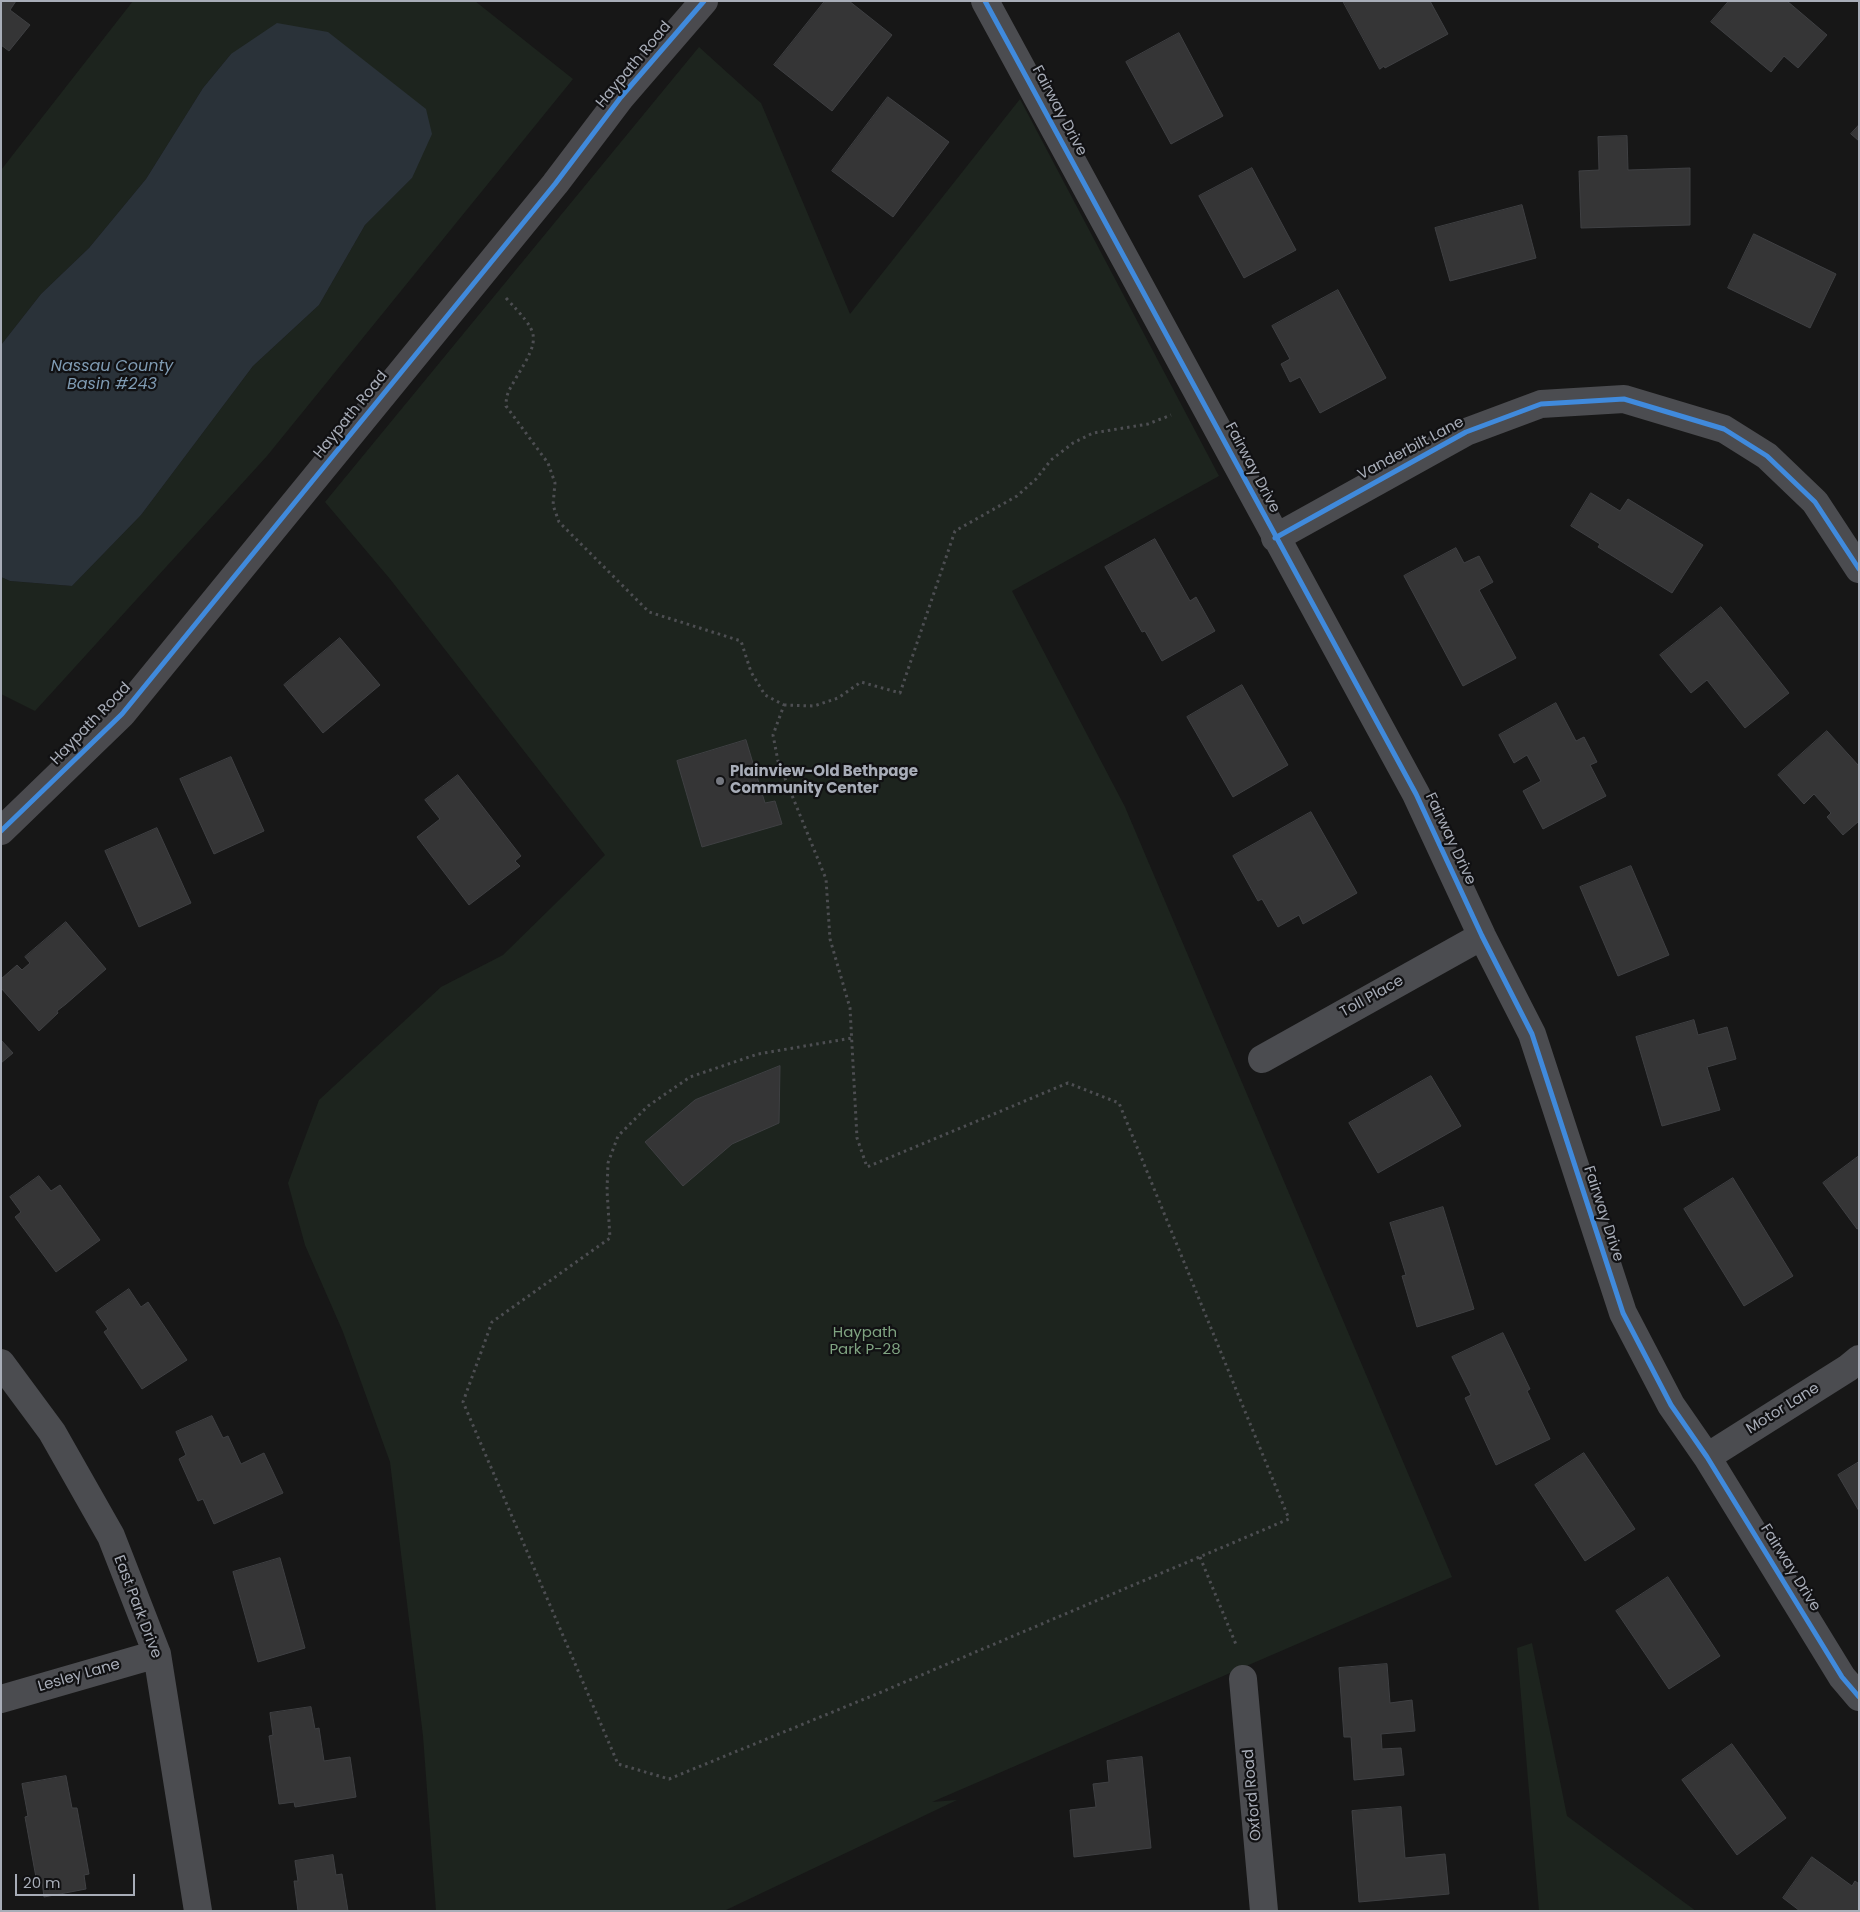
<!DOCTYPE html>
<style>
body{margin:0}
#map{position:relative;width:1860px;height:1912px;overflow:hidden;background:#171717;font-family:Poppins,sans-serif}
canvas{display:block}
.frame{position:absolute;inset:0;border:2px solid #a8adb8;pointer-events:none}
.scale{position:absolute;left:15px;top:1874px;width:120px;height:22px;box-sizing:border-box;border:2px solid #a8adb8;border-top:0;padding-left:6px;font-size:15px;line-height:18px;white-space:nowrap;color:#a8adb8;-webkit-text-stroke:4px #111113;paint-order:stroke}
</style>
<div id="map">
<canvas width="1860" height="1912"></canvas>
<div class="frame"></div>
<div class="scale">20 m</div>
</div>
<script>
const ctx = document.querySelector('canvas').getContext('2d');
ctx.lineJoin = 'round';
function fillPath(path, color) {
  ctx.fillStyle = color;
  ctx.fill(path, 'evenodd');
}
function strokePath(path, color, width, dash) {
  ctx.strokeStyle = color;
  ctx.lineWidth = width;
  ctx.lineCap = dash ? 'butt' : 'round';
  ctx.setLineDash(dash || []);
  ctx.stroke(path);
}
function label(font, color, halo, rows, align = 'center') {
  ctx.font = font + ' Poppins,sans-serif';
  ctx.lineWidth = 4.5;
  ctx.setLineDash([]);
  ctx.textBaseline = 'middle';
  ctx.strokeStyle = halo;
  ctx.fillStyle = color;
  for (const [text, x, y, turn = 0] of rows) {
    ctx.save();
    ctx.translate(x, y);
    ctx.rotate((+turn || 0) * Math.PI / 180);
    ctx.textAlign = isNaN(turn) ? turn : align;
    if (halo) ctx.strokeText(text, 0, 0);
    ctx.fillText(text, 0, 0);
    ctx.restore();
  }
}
const green = new Path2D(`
 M133,1H475L573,79L267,456L35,711L1,694V577L10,581L72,586L141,515L253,366L319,305L365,225L412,178L231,54L203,88L146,179L89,248L41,294L1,345V170Z
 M699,47L761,103L850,314L1020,99L1219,476L1012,591L1125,807L1452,1577L932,1802L957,1800L724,1911H436L423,1736L390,1462L343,1332L305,1245L288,1183L319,1100L441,987L503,955L605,855L390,579L325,502Z
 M1532,1643L1567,1816L1696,1911H1539L1517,1648Z`);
const water = new Path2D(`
 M277,23L328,32L426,109L432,134L412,178L365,225L319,305L253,366L141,515L72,586L10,581L1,577V345L41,294L89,248L146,179L203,88L231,54Z`);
const building = new Path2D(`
 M1,1H16L10,10L30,25L9,51L1,45Z
 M825,1H849L892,35L832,111L774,65Z
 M1343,1H1430L1448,34L1385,68L1384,66L1380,69Z
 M1729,1H1787L1827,35L1798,68L1784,56L1771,72L1711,22Z
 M1179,33L1223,116L1171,144L1126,62Z
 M888,97L949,142L893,217L832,171Z
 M1859,125V141L1851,134Z
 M1627,136L1628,170L1690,168V225L1581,228L1579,171L1599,170L1598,137Z
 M1252,168L1296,250L1244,278L1199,196Z
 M1522,205L1536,258L1450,281L1435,228Z
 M1754,234L1836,274L1810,328L1728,288Z
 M1338,290L1386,378L1320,413L1300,377L1290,382L1281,364L1290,359L1272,326Z
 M1591,493L1620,511L1628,499L1703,545L1672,593L1598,547L1600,544L1571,526Z
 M1155,539L1190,601L1196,597L1215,631L1162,661L1145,631L1142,632L1105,567Z
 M1456,548L1464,563L1479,556L1493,582L1479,590L1516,658L1463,686L1404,576Z
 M1721,607L1789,693L1745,728L1707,680L1691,693L1660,655Z
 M340,638L380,685L323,733L284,685Z
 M1242,685L1288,765L1233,797L1187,717Z
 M1556,703L1576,741L1584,737L1597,762L1590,765L1606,796L1543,829L1523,791L1541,781L1527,755L1514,763L1499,735Z
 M1827,731L1859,766V821L1843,835L1827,817L1831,813L1814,794L1804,804L1778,775Z
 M746,740L765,803L775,801L782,824L702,847L677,761Z
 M231,757L264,831L214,854L180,779Z
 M458,775L521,856L515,861L520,866L469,905L417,837L440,819L425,800Z
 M1311,812L1357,893L1303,924L1299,915L1278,927L1262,899L1258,901L1233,856Z
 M157,828L191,903L139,927L105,851Z
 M1631,866L1669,955L1618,976L1580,887Z
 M66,922L106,969L66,1004L57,1011L58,1013L39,1031L1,988V979L17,965L22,970L30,963L25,957Z
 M1694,1020L1698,1035L1727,1027L1736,1059L1707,1067L1720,1110L1662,1126L1636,1037Z
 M1,1040L13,1053L1,1063Z
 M780,1066L779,1123L732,1144L683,1186L645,1142L695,1100Z
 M1431,1076L1461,1126L1378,1173L1349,1123Z
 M1859,1156V1228L1857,1229L1823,1183Z
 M39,1176L51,1191L60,1185L100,1240L56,1272L15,1217L21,1212L10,1197Z
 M1733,1178L1793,1276L1744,1306L1684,1209Z
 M1443,1207L1474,1309L1417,1327L1402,1276L1406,1275L1390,1223Z
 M129,1289L141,1307L148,1302L187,1360L142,1389L104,1332L108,1329L96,1312Z
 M1503,1333L1530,1389L1527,1391L1550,1439L1496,1465L1465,1398L1471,1395L1452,1357Z
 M212,1416L223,1438L228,1436L241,1464L264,1453L283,1493L214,1524L203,1499L198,1501L179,1459L186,1455L176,1432Z
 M1584,1453L1635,1529L1585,1561L1535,1485Z
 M1859,1462V1511L1838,1475Z
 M280,1558L305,1648L258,1662L233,1572Z
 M1668,1577L1720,1656L1669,1689L1616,1611Z
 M1387,1664L1390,1703L1412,1700L1415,1731L1381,1734L1382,1749L1401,1748L1404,1775L1354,1780L1351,1737H1344L1339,1668Z
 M311,1707L315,1729L319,1728L324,1761L350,1757L356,1797L295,1807L294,1802L279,1804L269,1736L273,1735L270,1713Z
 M1732,1744L1786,1818L1737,1855L1682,1780Z
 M1142,1757L1151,1848L1074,1857L1070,1810L1096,1807L1093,1784L1109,1782L1107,1761Z
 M66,1776L72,1808H77L89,1874L84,1875L86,1889L44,1897L42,1882L37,1883L25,1817L28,1816L22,1784Z
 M1401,1807L1405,1858L1445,1854L1449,1894L1359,1902L1352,1811Z
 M333,1855L336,1875L342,1874L348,1911H298L294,1881H298L295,1861Z
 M1812,1857L1852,1886L1855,1881L1859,1884V1911H1800L1783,1898Z`);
const path = new Path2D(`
 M506,298C539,334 542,335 516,378C510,389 506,393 506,406L548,463L555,483L553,505L559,522L649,612L741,641L751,672L765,695L784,705L773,735L778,761L826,879L830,939L850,1008L857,1138L867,1167L1068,1083L1119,1103L1289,1519L879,1693L669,1779L618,1764L463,1402L492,1322L610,1238L607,1190L608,1163L618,1136L648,1106L690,1077L758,1054L852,1038
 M784,705L814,706L838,698L861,682L900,693L955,531L1017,496L1036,479L1051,460L1073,443L1093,433L1148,424L1171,415
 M1200,1557L1237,1647`);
const street = new Path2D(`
 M985,1L1416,794L1482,936L1532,1034L1623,1313L1671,1405L1707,1457L1842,1677L1859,1697
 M1275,538L1466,432L1541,404L1624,399L1724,429L1767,456L1815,502L1859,569
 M1262,1059L1482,936
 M1,1363L52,1432L111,1536L157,1654L198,1911
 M1707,1457L1848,1368L1859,1359
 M1243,1679L1264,1911
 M1,1699L157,1654`);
const secondary = new Path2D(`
 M1,831L122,714L555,184L621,97L704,1`);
const cycleway = new Path2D(`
 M985,1L1416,794L1482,936L1532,1034L1623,1313L1671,1405L1707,1457L1842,1677L1859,1697
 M1275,538L1466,432L1541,404L1624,399L1724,429L1767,456L1815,502L1859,569
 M1,831L122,714L555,184L621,97L704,1`);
const markers = [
 [720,781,5,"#757880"]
];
const streetNames = [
 ["Haypath Road",634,65,-50],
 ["Fairway Drive",1059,111,62],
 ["Haypath Road",351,415,-51],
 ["Vanderbilt Lane",1411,449,-28],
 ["Fairway Drive",1252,468,62],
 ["Haypath Road",91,724,-46],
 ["Fairway Drive",1450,839,65],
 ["Toll Place",1372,997,-29],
 ["Fairway Drive",1603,1214,72],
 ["Motor Lane",1783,1409,-32],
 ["Fairway Drive",1790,1568,58],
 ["East Park Drive",137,1607,69],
 ["Lesley Lane",79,1676,-16],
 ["Oxford Road",1253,1795,-95]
];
const poiNames = [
 ["Plainview-Old Bethpage",730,772],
 ["Community Center",730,789]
];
const parkNames = [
 ["Haypath",865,1333],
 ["Park P-28",865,1350]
];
const waterNames = [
 ["Nassau County",112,367],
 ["Basin #243",112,385]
];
fillPath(green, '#1d241e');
fillPath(water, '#2a3239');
fillPath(building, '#353536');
strokePath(building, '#3f4043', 1);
strokePath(path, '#4d4e52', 3, [2.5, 4]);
strokePath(street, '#4b4c50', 28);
strokePath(secondary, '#4a4a4e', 28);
strokePath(cycleway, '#408adc', 5);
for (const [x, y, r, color] of markers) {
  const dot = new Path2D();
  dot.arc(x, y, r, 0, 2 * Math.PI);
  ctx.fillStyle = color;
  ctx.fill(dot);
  strokePath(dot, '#111113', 2);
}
label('15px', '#a8adb8', '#111113', streetNames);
label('bold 15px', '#a8adb8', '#111113', poiNames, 'left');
label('15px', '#7fa381', '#111113', parkNames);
label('italic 16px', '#7f9bb3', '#111113', waterNames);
</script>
